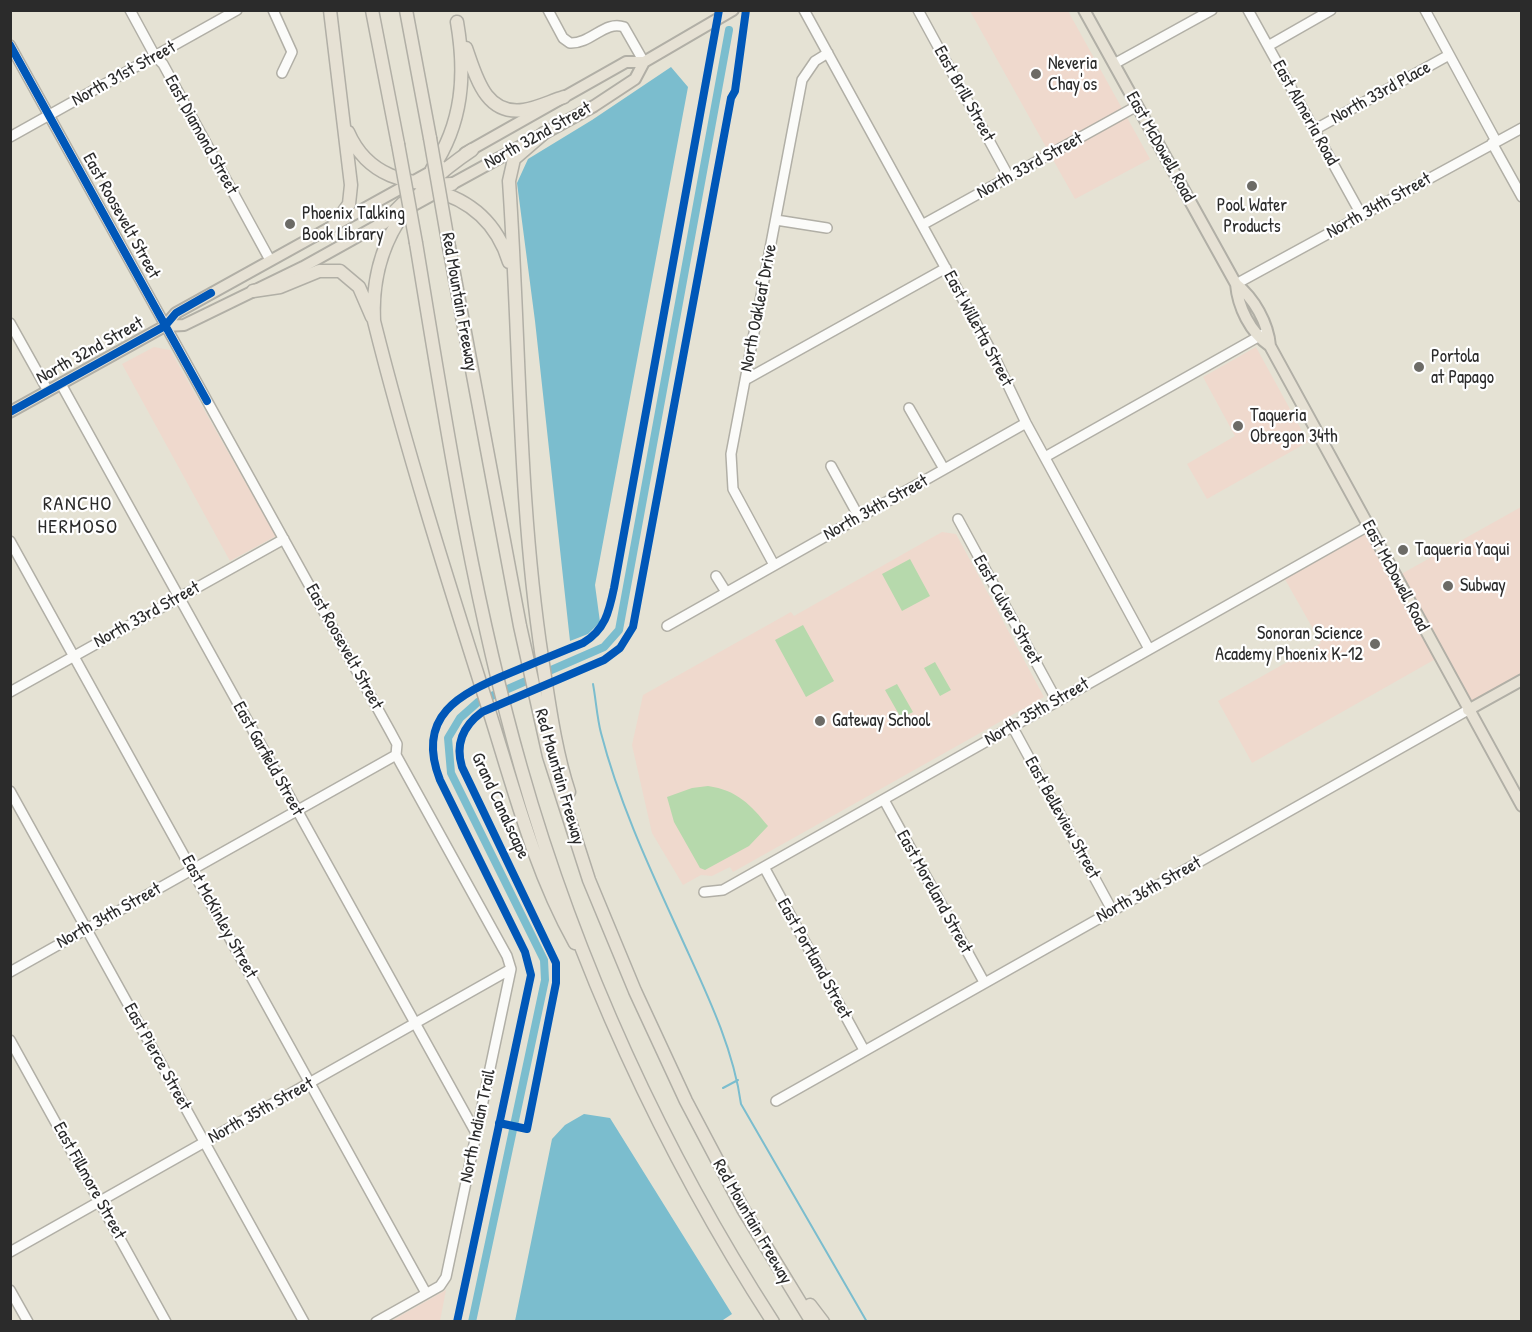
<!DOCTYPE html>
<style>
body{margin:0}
#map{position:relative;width:1532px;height:1332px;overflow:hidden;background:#e5e2d4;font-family:"Patrick Hand",sans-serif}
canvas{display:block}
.frame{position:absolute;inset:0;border:12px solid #2b2b2b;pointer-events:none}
</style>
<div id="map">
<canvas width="1532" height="1332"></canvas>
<div class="frame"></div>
</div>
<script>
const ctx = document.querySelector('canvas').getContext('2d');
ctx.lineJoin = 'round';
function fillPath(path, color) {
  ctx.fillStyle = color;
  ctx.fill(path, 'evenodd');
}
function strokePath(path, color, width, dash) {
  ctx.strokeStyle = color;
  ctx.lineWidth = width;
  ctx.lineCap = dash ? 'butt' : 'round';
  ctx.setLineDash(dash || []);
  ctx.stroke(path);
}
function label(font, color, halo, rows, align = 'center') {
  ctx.font = font + ' "Patrick Hand",sans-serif';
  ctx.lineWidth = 4.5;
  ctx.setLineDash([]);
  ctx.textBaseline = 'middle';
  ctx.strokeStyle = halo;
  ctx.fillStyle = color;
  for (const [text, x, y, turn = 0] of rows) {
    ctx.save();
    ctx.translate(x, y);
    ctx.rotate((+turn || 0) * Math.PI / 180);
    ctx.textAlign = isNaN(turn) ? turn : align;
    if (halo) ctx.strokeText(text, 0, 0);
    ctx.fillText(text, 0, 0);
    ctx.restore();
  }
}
const built = new Path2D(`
 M970,11H1068L1150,159L1075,199Z
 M154,347L170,350L276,536L230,561L122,364Z
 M1256,347L1308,442L1207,499L1187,464L1235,436L1203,377Z
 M1521,507V680L1468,710L1439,657L1252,763L1218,701L1321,643L1282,574L1368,526L1396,577Z
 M942,532L956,534L1044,697L733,872L730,867L712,876L701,875L683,885L652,833L632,745L643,695L791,612L794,616Z
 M446,1290L440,1321H391Z`);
const green = new Path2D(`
 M910,559L930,596L902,611L882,574Z
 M803,625L834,681L806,697L775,640Z
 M935,662L951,690L940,696L924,668Z
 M897,684L913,712L901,718L885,690Z
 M708,786C737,790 751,805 768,826L749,846L705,870L700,868L674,822L667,797L692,788Z`);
const water = new Path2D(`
 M671,67L688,87L595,585L600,622L588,634L570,641L535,321L517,183L528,159L592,120Z
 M584,1114L610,1118L732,1314L720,1322L515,1321L552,1139L565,1125Z`);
const stream = new Path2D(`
 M593,684C596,700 597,718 601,733C619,803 651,871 681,937C705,990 733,1046 741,1104L867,1322
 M723,1088L738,1080`);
const canal = new Path2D(`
 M472,1322L545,980L544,960L451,773L448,738L460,718L478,702L604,647L619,630L729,30`);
const minor = new Path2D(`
 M130,10L155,56L163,64L270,260
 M273,10L292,52L282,73
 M548,10L563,38L570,43C591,44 605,20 624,27L644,62
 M804,10L995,358L1026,423L1149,649
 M918,10L1009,177
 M1248,10L1362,216
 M1425,10L1496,141
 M10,45L390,731L397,744L396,755L507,956L511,969L446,1277L440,1286L376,1322
 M1268,46L1331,10
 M1114,64L1212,10
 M1314,130L1449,55
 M10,137L237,10
 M1492,143L1522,197
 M776,220L827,228
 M922,225L1137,106
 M1236,284L1522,128
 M10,323L48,391
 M745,380L946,268
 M61,384L476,1133
 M909,408L944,469
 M1045,457L1265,333
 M831,466L859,517
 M958,519L1057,701
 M10,541L426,1293
 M774,565L733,489L731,454L802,80L815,61L828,53
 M716,576L726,592
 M667,626L1026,423
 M10,692L284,539
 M1012,726L1112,910
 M10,791L304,1322
 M884,800L984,982
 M764,867L864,1050
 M704,892L723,890L1368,526
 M10,972L396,755
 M10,1040L166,1322
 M776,1101L1468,710
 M10,1252L511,969
 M10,1290L28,1322`);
const major = new Path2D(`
 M1084,10L1236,284C1254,298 1268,323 1270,346L1522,806
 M465,153L626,62H644L733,10
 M410,207L594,106L635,79L644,62
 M1236,284C1238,307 1250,332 1270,346
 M165,326L184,325L303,267L389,219
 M10,412L165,326L176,313L441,166
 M1468,710L1522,680`);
const highway = new Path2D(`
 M330,10L351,185L349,204L334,225
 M372,10L398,144
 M406,10L430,138
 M466,48C476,76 485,116 524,110C537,108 551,101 564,97
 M348,132C367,176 407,186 452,184
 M544,133L514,159L509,181C520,340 518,500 542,658C549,702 555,750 569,792
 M472,150C409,192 370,243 374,321C406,449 446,575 486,701C512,782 533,868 575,943
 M432,169C463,123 466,74 457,22
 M432,190C471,200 497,223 509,262
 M383,223L403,203
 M416,243C445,419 472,596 521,768C576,962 663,1152 773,1322
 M449,247L520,626L549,756L589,880L635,991L686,1101L743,1209L812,1322
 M253,291L280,287L319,271H340L359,287L372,317
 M810,1305L823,1322`);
const highwayBridge = new Path2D(`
 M430,138L449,247
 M398,144L416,243`);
const cycleway = new Path2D(`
 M10,45L207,401
 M10,412L165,326L176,313L211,293
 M499,1123L527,1129L556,983V963L462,767C455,744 463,726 482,712L604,660L620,648L633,627L731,98L735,91L746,10
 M457,1322L531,975L525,952L440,780C415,716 459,694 510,673C534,663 558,653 583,643C605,630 609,612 614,588L719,10`);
const markers = [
 [1036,74,6,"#6c6b66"],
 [1252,186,6,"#6c6b66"],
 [290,224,6,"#6c6b66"],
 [1419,367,6,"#6c6b66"],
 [1238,426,6,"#6c6b66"],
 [1403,550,6,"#6c6b66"],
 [1448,586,6,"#6c6b66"],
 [1375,644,6,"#6c6b66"],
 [820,721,6,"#6c6b66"]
];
const poiNames = [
 ["Neveria",1048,64],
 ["Chay'os",1048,85],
 ["Pool Water",1252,206,"center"],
 ["Products",1252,227,"center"],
 ["Phoenix Talking",302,214],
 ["Book Library",302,235],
 ["Portola",1431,357],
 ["at Papago",1431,378],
 ["Taqueria",1250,416],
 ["Obregon 34th",1250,437],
 ["Taqueria Yaqui",1415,550],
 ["Subway",1460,586],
 ["Sonoran Science",1363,634,"right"],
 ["Academy Phoenix K-12",1363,655,"right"],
 ["Gateway School",832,721]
];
const streetNames = [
 ["North 31st Street",124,74,-29],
 ["North 33rd Place",1381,93,-29],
 ["East Brill Street",964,94,61],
 ["East Almeria Road",1305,113,61],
 ["East Diamond Street",201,135,61],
 ["North 32nd Street",538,136,-29],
 ["East McDowell Road",1160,147,61],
 ["North 33rd Street",1030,166,-29],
 ["North 34th Street",1379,206,-29],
 ["East Roosevelt Street",121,216,61],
 ["Red Mountain Freeway",459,302,80],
 ["North Oakleaf Drive",759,308,-79],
 ["East Willetta Street",978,329,62],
 ["North 32nd Street",90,351,-29],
 ["North 34th Street",876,508,-29],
 ["East McDowell Road",1395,576,62],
 ["East Culver Street",1007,610,61],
 ["North 33rd Street",147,615,-29],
 ["East Roosevelt Street",344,647,61],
 ["North 35th Street",1037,712,-30],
 ["East Garfield Street",268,759,61],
 ["Red Mountain Freeway",559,777,74],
 ["Grand Canalscape",500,806,65],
 ["East Belleview Street",1062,818,61],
 ["North 36th Street",1149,890,-29],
 ["East Moreland Street",934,892,61],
 ["North 34th Street",109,916,-29],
 ["East McKinley Street",219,917,61],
 ["East Portland Street",814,959,61],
 ["East Pierce Street",157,1057,61],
 ["North 35th Street",261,1111,-29],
 ["North Indian Trail",478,1126,-78],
 ["East Fillmore Street",89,1181,61],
 ["Red Mountain Freeway",752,1222,60]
];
const neighbourhoodNames = [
 ["RANCHO",78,505],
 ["HERMOSO",78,528]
];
fillPath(built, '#efd9cd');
fillPath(green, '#b6d9ac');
fillPath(water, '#7bbdce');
strokePath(stream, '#7bbdce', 2);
strokePath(canal, '#7bbdce', 8);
strokePath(minor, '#b1afa6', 12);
strokePath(major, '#b1afa6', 14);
strokePath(highway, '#b1afa6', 15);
strokePath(minor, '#fbfbf9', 9);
strokePath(major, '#e6e1d4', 10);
strokePath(highway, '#e6e1d4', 12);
strokePath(highwayBridge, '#b1afa6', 15, []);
strokePath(highwayBridge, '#e6e1d4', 12);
strokePath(cycleway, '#0057b8', 8);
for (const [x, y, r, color] of markers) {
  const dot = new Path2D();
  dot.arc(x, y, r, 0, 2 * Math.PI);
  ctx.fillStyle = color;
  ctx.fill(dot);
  strokePath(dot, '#fff', 2);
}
label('18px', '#2b2b2b', '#fff', poiNames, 'left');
label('18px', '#2b2b2b', '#fff', streetNames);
ctx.letterSpacing = '1.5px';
label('20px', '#2b2b2b', '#fff', neighbourhoodNames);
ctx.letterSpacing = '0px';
</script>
